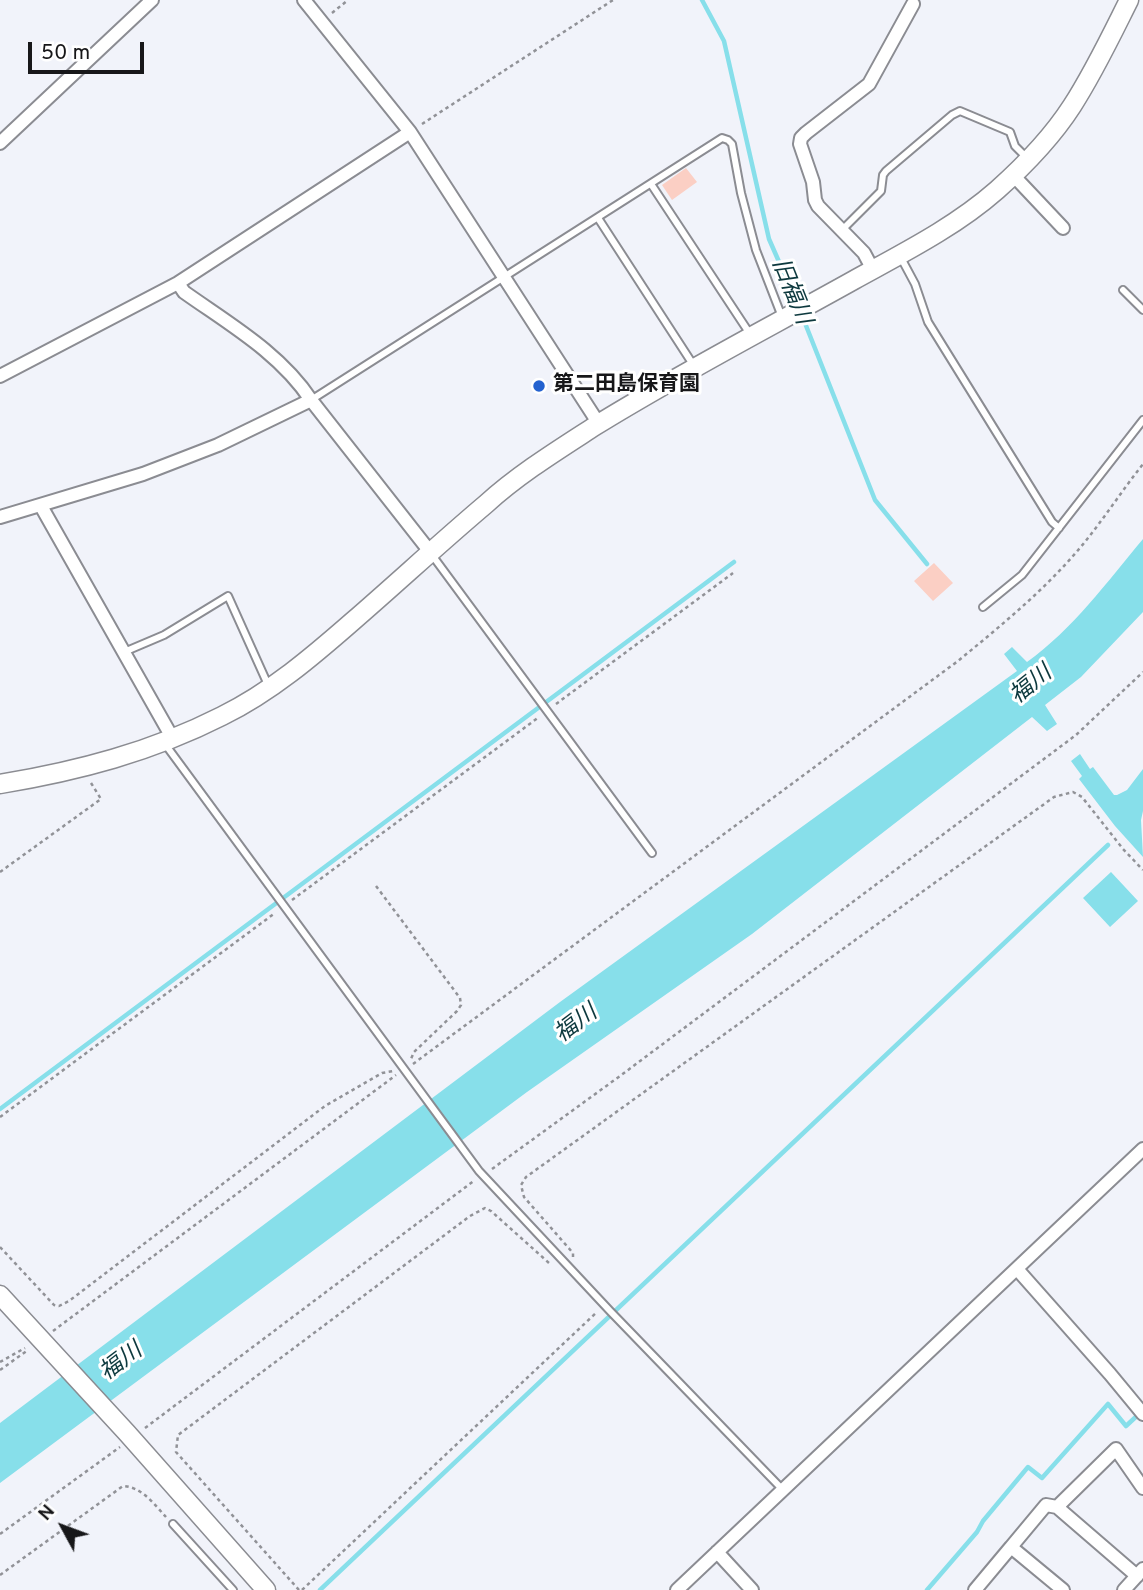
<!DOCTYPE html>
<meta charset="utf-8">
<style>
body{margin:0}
#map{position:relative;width:1143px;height:1590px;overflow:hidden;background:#f1f3fa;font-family:Overpass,sans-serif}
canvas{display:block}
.north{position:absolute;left:28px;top:1492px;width:70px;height:70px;-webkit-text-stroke:5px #fff;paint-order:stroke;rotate:311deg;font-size:19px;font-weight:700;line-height:28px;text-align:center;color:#171719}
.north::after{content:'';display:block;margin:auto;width:24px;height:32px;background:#171719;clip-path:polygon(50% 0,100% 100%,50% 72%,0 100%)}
.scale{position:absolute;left:28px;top:42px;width:116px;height:32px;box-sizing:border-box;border:4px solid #171719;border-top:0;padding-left:9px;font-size:21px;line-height:24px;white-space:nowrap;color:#171719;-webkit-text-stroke:5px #fff;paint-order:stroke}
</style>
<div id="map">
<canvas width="1143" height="1590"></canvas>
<div class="north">N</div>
<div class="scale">50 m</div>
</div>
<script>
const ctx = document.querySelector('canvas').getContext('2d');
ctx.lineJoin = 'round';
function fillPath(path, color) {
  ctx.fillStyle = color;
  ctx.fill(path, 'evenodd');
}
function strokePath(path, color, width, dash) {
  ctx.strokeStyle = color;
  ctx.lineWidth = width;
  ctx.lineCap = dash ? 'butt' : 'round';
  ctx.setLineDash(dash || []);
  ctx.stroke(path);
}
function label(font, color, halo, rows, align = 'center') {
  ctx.font = font + ' Overpass,"Noto Sans JP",sans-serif';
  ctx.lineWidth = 6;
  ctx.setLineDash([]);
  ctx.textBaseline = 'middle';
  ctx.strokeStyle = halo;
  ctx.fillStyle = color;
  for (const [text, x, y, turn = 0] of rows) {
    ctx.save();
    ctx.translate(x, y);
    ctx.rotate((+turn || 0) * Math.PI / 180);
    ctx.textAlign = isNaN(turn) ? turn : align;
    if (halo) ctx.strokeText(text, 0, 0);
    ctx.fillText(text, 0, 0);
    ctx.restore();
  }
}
const water = new Path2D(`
 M1143,539V612L1081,677L1045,705L1057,724L1047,731L1032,717L752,934L527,1092L0,1483V1423L560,1002L1017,671L1004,654L1012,647L1027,662C1073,629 1107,582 1143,539Z
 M1080,754L1090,769L1093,767L1114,795H1117L1127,790L1143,769V811L1141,820L1143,857L1115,826L1079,779L1082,776L1071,761Z
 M1111,872L1138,901L1110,927L1083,898Z`);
const stream = new Path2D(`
 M702,0L724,41L769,239L798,305
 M801,313L875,500L927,564
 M0,1109L734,562
 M320,1590L1108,845
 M927,1590L977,1532L983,1521L1028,1467L1042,1478L1108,1404L1126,1426L1140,1413`);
const building = new Path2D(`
 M686,168L697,182L672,200L662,185Z
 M934,563L953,583L933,601L914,581Z`);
const path = new Path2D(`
 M332,13L348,0
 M422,124L613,0
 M556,704L733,573
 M0,872L101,799L91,783
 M376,886L460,998L461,1005L457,1011L414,1052L411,1059
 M292,900L539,717
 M413,1064L958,661C1004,623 1051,585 1088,538C1107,514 1124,488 1143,464
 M0,1117L275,913
 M492,1169L620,1076L1076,735L1143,672
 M0,1247L54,1305L59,1306L69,1301L325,1106L382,1073L393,1071
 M573,1257V1253L524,1197L521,1185L526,1177L1054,797L1073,792L1082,797L1123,849L1143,870
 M53,1331L396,1075
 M0,1362L25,1348
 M0,1370L28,1350
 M145,1428L475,1180
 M0,1534L120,1447
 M0,1575L123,1486C142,1487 154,1504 166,1517
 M299,1590L176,1452L178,1435L470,1216L485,1208L491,1211L549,1263
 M302,1590L597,1312`);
const lane = new Path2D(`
 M651,184L750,334
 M598,218L694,366
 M842,230L881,191L883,175L886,171L952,115L960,111L1010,132L1015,146L1027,158
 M900,256L915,284L928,322L1052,522L1059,528
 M1123,290L1143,310
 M311,400L722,138L728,140L732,144L741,193L756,250L782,317
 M432,555L652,853
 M983,607L1022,575L1143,420
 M124,652L164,635L228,596L269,687
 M165,744L479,1171L610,1311L783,1490
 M173,1524L233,1590`);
const street = new Path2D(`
 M304,0L410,132L599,424
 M0,143L152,0
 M1013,175L1063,228
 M873,270L864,253L818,206L815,200L813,182L800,144L801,138L806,133L869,84L913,4
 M178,283L184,292C229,324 280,353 311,400L431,553
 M0,376L178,283L410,132
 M41,506L173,739
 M0,517L143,474L218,445L311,400
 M1017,1269L1110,1374L1143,1414
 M1057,1507L1137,1576
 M1011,1547L1046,1505L1057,1507L1116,1449L1143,1488
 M717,1552L752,1590
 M677,1590L1143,1149
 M975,1590L1011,1547L1063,1590
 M1124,1590L1143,1569`);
const secondary = new Path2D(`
 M0,784C78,771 151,752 222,716C271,692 313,656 353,621C398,582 441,542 486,504C519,474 558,450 595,426C679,374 768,328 854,280C903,253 955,227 997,190C1025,165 1052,137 1072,106C1094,72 1111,36 1129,0
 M0,1295L127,1433L266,1590`);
const markers = [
 [539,386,7,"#2462cf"]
];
const poiNames = [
 ["第二田島保育園",553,386]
];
const waterNames = [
 ["旧福川",790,292,68],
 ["福川",1032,686,-39],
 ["福川",577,1025,-37],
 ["福川",122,1363,-37]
];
fillPath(water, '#87dfea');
strokePath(stream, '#87dfea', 4.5);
fillPath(building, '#fbcfc4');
strokePath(lane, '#8b8c92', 10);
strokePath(street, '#8b8c92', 16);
strokePath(secondary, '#8b8c92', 21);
strokePath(path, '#919297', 2.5, [3.5, 3.5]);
strokePath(lane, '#fff', 6);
strokePath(street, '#fff', 12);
strokePath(secondary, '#fff', 18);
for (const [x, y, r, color] of markers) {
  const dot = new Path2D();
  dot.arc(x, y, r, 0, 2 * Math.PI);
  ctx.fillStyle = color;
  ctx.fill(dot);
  strokePath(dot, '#fff', 2.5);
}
label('bold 21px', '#171719', '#fff', poiNames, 'left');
label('italic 23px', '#0d393e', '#fff', waterNames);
</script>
